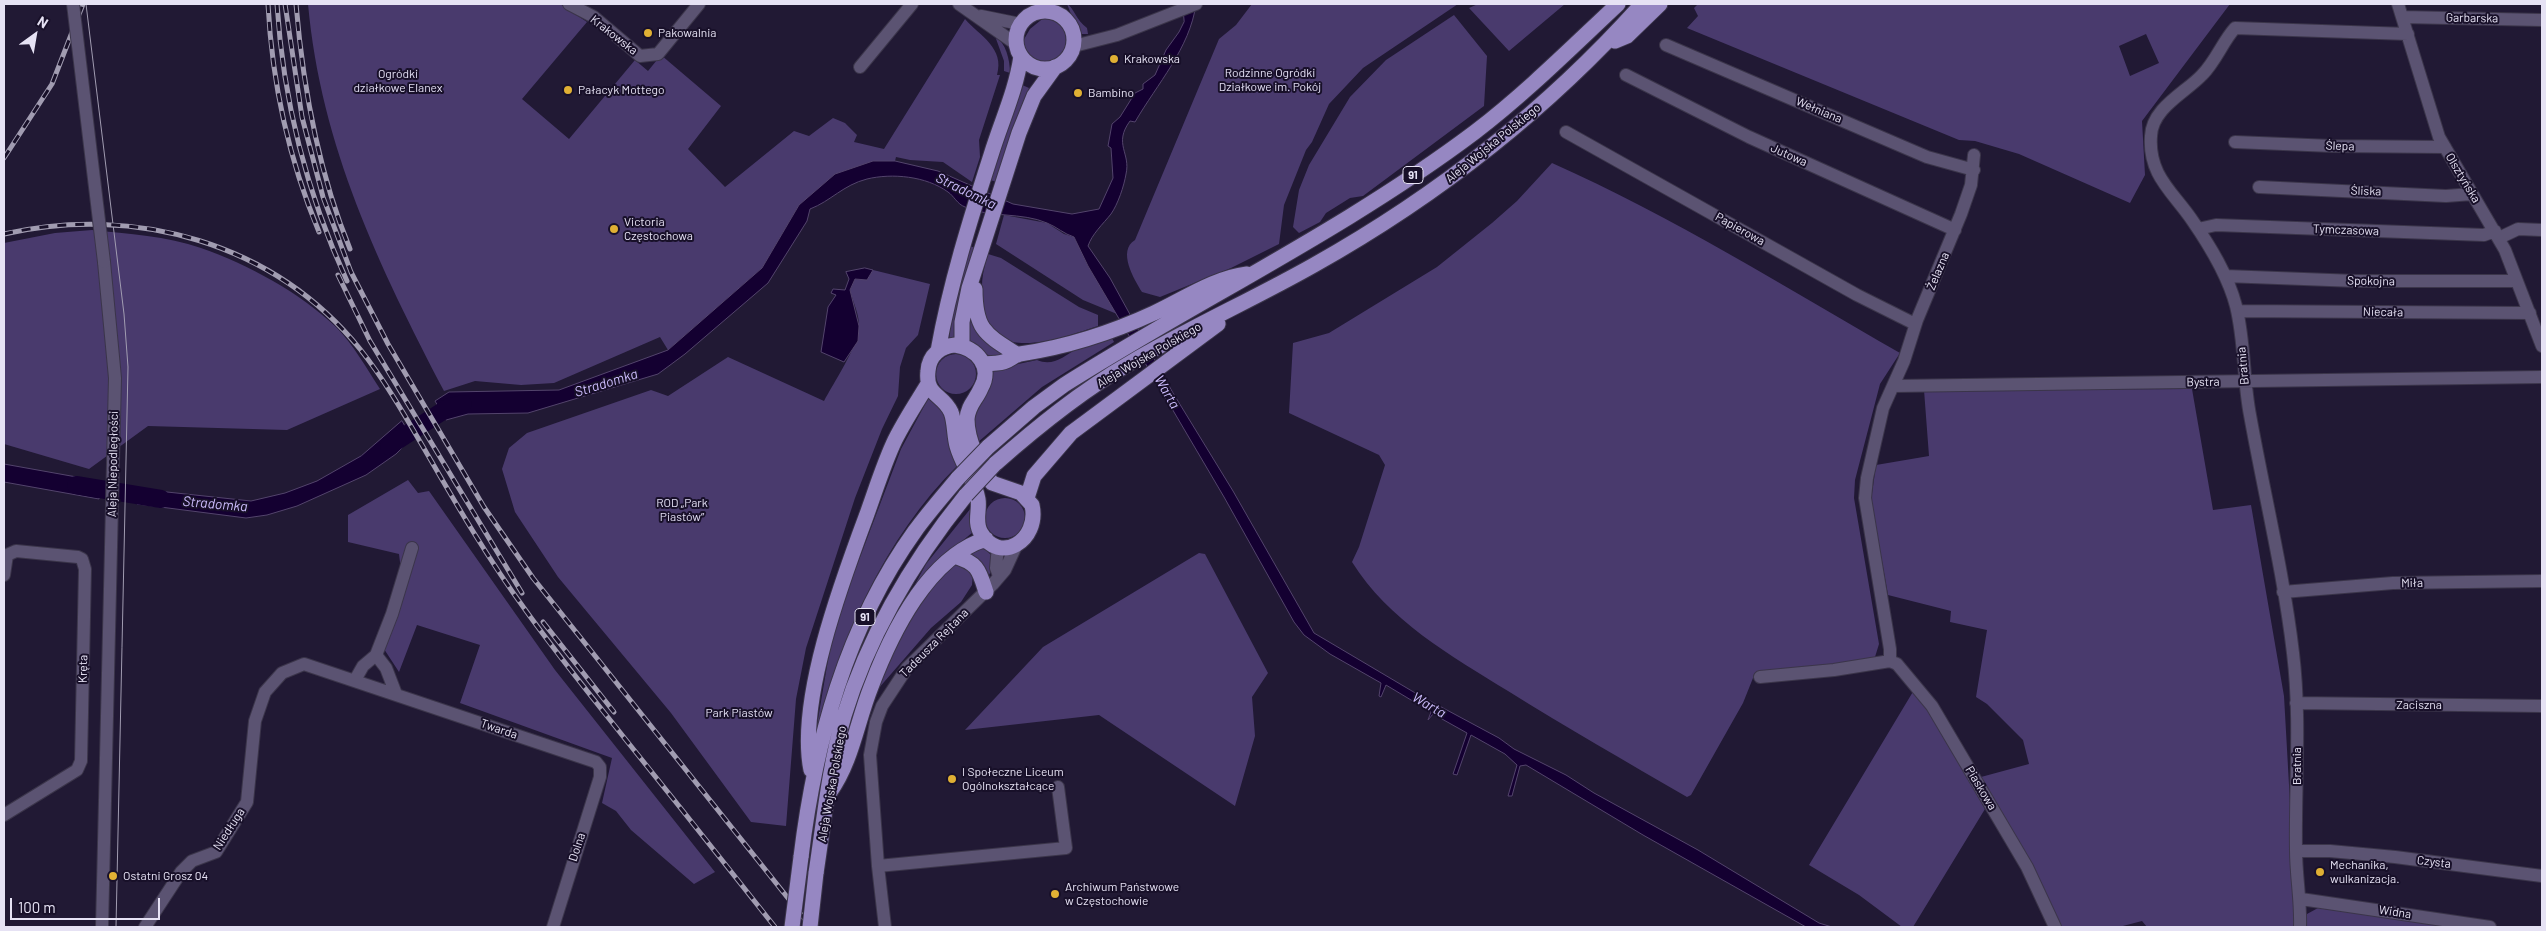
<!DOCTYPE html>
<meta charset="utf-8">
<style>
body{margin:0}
#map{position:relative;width:2546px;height:931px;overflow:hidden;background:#211934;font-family:Barlow,sans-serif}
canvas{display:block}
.frame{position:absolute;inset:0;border:5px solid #e6e2f4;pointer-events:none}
.north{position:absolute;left:10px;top:10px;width:50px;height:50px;-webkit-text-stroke:4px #181029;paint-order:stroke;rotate:32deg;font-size:14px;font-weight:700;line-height:20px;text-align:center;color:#e6e2f4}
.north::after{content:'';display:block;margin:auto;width:18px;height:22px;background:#e6e2f4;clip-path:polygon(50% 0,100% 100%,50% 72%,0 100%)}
.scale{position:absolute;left:10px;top:898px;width:150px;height:22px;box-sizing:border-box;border:2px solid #e6e2f4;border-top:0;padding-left:6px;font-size:15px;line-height:18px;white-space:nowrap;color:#e6e2f4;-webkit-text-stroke:4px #181029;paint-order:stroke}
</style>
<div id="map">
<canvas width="2546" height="931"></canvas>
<div class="frame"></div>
<div class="north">N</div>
<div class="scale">100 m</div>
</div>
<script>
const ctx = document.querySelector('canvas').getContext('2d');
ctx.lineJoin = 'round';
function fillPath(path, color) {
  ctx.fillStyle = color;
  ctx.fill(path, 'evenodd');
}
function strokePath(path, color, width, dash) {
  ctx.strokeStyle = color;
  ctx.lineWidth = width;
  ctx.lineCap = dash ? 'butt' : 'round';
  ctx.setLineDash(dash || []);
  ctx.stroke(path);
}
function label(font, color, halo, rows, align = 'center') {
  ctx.font = font + ' Barlow,sans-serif';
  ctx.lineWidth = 4;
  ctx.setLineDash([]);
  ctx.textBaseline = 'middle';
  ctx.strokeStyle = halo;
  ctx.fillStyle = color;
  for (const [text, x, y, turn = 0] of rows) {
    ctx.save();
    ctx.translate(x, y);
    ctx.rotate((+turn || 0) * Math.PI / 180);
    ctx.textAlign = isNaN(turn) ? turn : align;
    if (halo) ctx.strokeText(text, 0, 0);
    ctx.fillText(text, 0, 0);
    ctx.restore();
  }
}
const green = new Path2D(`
 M308,4H560L587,22L522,99L569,139L635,60L648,71L661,55L721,106L688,149L725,187L794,131L809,136L833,118L845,123L857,135L854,142L884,149L965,19C980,36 1005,48 997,75H1000L979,140L980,157L972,182L943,162L910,160L896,157L895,161H873L799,205L762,268L668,350L660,337L554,383L521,385L475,381L444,391C379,266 321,147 308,4Z
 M1067,4C1074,8 1076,20 1087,28L1088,34H1079Z
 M1252,4H1458L1363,68L1329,104L1312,142L1306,150L1284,205L1279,244L1231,268L1160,297L1142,292C1134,279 1117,251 1135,240L1219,39L1236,25Z
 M1478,4H1565L1509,51L1469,8Z
 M1698,4H2230L2142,121L2145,175L2130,203L2019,154L1975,141L1959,140L1687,28L1698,16L1694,8ZM2146,34L2159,63L2130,76L2119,46Z
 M1454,15L1487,56L1484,106L1363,196L1350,198L1326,213L1320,222L1299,233L1293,227L1299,190L1309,165L1350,97L1386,60Z
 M1046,16L1060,22C1083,59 1032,81 1023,41L1030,29Z
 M995,36C1006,43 1010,60 1010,73L1004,71V61Z
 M1020,84L1029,88L997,182L990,180Z
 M1552,163C1672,216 1786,288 1900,353L1880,384L1855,480L1854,498L1879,644L1875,657L1868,660L1755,673L1743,703L1691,795L1687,797C1627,762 1567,728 1508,691C1451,656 1388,620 1352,562L1359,547L1385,465L1379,455L1289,413L1293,343L1329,333L1437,267L1492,223L1517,201Z
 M1004,215L1047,223L1064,234L1074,237L1088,266L1117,314L1083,300L996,244Z
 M92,230C128,234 167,236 201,248C249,265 299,292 336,327C353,344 367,369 380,389L287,430L148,426L89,469L4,444V243L55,233Z
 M969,246L976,248L958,339L949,340L952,311Z
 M988,254L1001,258L1079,307L1098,315V326C1070,335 1005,361 986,323C984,319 984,312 984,307C980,287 982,274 988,254Z
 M873,270L930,284L918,335L906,348L900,367L898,396L882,429L855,498L806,648L796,699L786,826L751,822L671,713L558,577L515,512L502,469L509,448L527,433L651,390L668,396L728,357L824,401C833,384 859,344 859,328C860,316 853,302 850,290L855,279L867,280Z
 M966,314L1014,355C979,359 966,351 966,314Z
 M1112,338L1114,342L1042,387L977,443L973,419L990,370L1037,360C1053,367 1064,356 1077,349C1087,344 1101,342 1112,338Z
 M936 374a20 20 0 1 1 40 0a20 20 0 1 1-40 0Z
 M2192,389L2213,510L2251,505L2284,696L2297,927H2147L2142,921L2119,927H2061L1981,777L2029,764L2023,740L1987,704L1976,697L1987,630L1950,622L1951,611L1888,595L1871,500L1876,465L1929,456L1924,390Z
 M929,397L943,409L958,465C884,538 841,638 815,737L830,648L846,594L901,449Z
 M408,480L418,493L429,491L555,670L715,872L694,884L631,830L616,811L602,803L612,758L460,703L480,645L417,625L399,672L384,649L404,595L399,554L348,542V515Z
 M985 518a20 20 0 1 1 40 0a20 20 0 1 1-40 0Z
 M971,508L969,516L973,532L937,562L911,592L926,564Z
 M984,548L992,556V569L987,579L964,553Z
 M1199,553L1205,554L1268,673L1252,697L1255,736L1235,806L1099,715L965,730L1043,647Z
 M960,563L973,573L972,585L961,602L931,628L878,689C892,655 922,574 960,563Z
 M1914,690L1934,719L1985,809L1913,927H1902L1859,895L1809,865Z
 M2318,908L2453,927H2303L2307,914Z`);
const water = new Path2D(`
 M1183,4H1196C1190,48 1157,84 1135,122L1130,121C1113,144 1131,153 1126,174C1124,186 1118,204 1111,214C1103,224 1092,234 1088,246L1110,278L1173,393L1233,491L1314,633L1417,694L1499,738L1514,749L1566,775L1594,793L1698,850L1819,923L1832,927H1806L1643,835L1526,765L1520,766L1512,796H1508L1517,765L1505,754L1471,735L1457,775L1453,774L1467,733L1433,714L1428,720L1431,712L1386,685L1381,697L1379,696L1381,683L1330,654L1304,635L1294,622L1224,497L1088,266L1074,237C1064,234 1057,227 1047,223C1022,212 990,218 965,207C957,204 954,196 948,192C926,176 892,173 867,179C843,185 831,201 810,209L807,221L768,283L685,354L658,374L528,413L468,414L446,420L435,401L449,392L559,390L668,350L762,268L799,205L835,174L873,161H895L938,171L1013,204L1072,214L1099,209L1113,178L1111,148L1108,146L1112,124L1120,117L1135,93L1143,89V84L1155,75L1166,50L1179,32L1184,22Z
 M865,268L873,270L867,280L855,279L850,290L859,326L858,341L844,362L821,352L828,307L836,295L831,293L833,289L845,290L849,279L846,272Z
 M402,421L412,438L396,454L366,475L297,506L267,515L246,518L137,504L139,489L251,501L285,493L317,481L361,456Z
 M4,464L99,481V499L4,482Z`);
const river = new Path2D(`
 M389,446L449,407L463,404
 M76,485L161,499`);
const minor = new Path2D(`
 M569,4L594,17L640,56L658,54L699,4
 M959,4L1016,44
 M2398,4L2439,137L2505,250L2542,346
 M981,16L1020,24
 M2402,17L2542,20
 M1666,45L1927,157L1974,170
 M1074,46L1117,35L1196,4
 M860,67L912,4
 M1626,75L1749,137L1955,230
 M1566,132L1857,295L1915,324
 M2235,142L2332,146L2445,147
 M2259,187L2446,196L2472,194
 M2198,229L2216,225L2484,235L2495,231
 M2499,238L2518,229L2542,230
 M2225,276L2356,281H2517
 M2237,311L2530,313
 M1893,386L2542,377
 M998,546L996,568L999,576
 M4,575L7,555L16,551L78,557L82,559L85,569L81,761L77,770L4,815
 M2283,592L2393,583L2542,581
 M376,655L386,668L396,694
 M1890,661V649L1865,498L1867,478L1883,408L1904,361L1917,320L1961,214L1971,185L1974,155
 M1760,677L1834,670L1890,661L1897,664L1932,706L2027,867L2055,927
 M355,680L363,666L376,655L392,614L412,548
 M2296,703L2542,706
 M2296,851H2330L2395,857L2542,876
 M878,866L1066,848L1058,787
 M2301,899L2490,927
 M102,927L115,378L104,262
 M145,927L181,872L192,861L216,852L247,802L255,721L265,692L282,673L304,664L596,762L600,767V777L553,927
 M885,927L878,866L870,755L876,722L882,706L907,668L993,584L1005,570L1016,546
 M2300,927C2301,901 2296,876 2296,850C2295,785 2301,718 2293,653C2284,575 2264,493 2250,415C2243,379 2245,342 2236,306C2228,275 2210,246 2192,220C2173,192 2148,175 2151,136C2152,108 2185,93 2202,75C2216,61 2223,41 2235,28L2408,34`);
const major = new Path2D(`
 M1016 40a29 29 0 1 1 58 0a29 29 0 1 1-58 0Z
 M1615,41L1627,36L1660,4
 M975,289C975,330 985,334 1018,355
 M955,345C977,348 993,367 981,388C976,400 968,405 967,419C967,441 980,466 992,483L1021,493L1032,505C1040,541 999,565 981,533C974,522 980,510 978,499C975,481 962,464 957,446C954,435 955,422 951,412C943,394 925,396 928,371C929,355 941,346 955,345Z
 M962,346V322L969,288L1019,133L1034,96L1055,67
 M938,351C950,284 970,220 991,155C1001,122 1016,91 1021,56
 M984,364C991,363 1000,364 1006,361C1011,359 1015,355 1020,354C1066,347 1111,333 1154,313C1184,299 1214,278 1247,274
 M988,447L1034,407L1064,385C1200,299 1346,229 1475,132C1526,93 1572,47 1618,4
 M995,464C1037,427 1081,391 1130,363C1189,328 1254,299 1314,265C1437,196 1548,109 1642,4
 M1027,498L1034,476L1071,433L1218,324
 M954,556C978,563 979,570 986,592
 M811,770C797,701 842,581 867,514C876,489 884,463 895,440C905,420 917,402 928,384
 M830,792C852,761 857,722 871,687C891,634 928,557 986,539
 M801,857C815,742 846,627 915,531C928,513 943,496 958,478
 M816,873C824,821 829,767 844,716C869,634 912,562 966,495`);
const tram = new Path2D(`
 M86,4L124,314L128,367L116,927`);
const rail = new Path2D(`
 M268,4C272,82 289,160 319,232
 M277,4C283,99 307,194 347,281
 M285,4L302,117L323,197L351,272L388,344L484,507L533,578L811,927
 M296,4C303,87 318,171 350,249
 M4,158L52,84L83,4
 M4,234C135,204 274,243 360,349C387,383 408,421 429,457C459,509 489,560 524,608C556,653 592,697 626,740C676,802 726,865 775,927
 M338,275L370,341L522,593
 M543,622L614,712`);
const minorBridge = new Path2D(`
 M73,4L104,262`);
const majorBridge = new Path2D(`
 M958,478L988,447
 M966,495L995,464
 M792,927L801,857
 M810,927L816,873`);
const markers = [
 [648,33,5,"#e0b034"],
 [1114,59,5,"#e0b034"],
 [568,90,5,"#e0b034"],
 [1078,93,5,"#e0b034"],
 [614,229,5,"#e0b034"],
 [952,779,5,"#e0b034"],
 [2320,872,5,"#e0b034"],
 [113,876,5,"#e0b034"],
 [1055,894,5,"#e0b034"]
];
const shields = [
 [1413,175,20],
 [865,617,20]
];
const shieldNames = [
 ["91",1413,175],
 ["91",865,617]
];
const streetNames = [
 ["Garbarska",2472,18,1],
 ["Krakowska",614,35,38],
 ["Wełniana",1819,110,23],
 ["Aleja Wojska Polskiego",1493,143,-39],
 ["Ślepa",2340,146,2],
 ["Jutowa",1789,155,24],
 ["Olsztyńska",2463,178,59],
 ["Śliska",2366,191,2],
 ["Papierowa",1740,229,29],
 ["Tymczasowa",2346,230,2],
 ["Żelazna",1938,271,-67],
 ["Spokojna",2371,281,1],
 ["Niecała",2383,312,1],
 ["Aleja Wojska Polskiego",1149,355,-30],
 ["Bratnia",2243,366,-95],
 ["Bystra",2203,382,-1],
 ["Aleja Niepodległości",113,464,-89],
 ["Miła",2412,583,-1],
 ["Tadeusza Rejtana",934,643,-45],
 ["Kręta",83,669,-89],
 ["Zaciszna",2419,705],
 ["Twarda",499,729,19],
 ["Bratnia",2297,766,-90],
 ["Aleja Wojska Polskiego",832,784,-80],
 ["Piaskowa",1981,788,59],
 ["Niedługa",229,829,-57],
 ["Dolna",577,847,-72],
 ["Czysta",2434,862,7],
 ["Widna",2395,912,9]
];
const poiNames = [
 ["Pakowalnia",658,33],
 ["Krakowska",1124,59],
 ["Pałacyk Mottego",578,90],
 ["Bambino",1088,93],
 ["Victoria",624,222],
 ["Częstochowa",624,236],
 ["I Społeczne Liceum",962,772],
 ["Ogólnokształcące",962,786],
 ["Mechanika,",2330,865],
 ["wulkanizacja.",2330,879],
 ["Ostatni Grosz 04",123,876],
 ["Archiwum Państwowe",1065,887],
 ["w Częstochowie",1065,901]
];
const parkNames = [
 ["Rodzinne Ogródki",1270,73],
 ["Działkowe im. Pokój",1270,87],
 ["Ogródki",398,74],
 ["działkowe Elanex",398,88],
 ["ROD „Park",682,503],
 ["Piastów”",682,517],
 ["Park Piastów",739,713]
];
const waterNames = [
 ["Stradomka",966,191,26],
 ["Stradomka",606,383,-17],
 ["Warta",1167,392,60],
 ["Stradomka",215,504,5],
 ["Warta",1429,705,30]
];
fillPath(green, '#493a6d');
fillPath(water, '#140031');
strokePath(water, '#53446c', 1);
strokePath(river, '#140031', 18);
strokePath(minor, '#3b354a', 14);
strokePath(major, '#3b354a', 17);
strokePath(minor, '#5b5372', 12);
strokePath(major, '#9687c2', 15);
strokePath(tram, '#a19cb1', 1);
strokePath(rail, '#a19cb1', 5);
strokePath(rail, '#181029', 3, [9]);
strokePath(minorBridge, '#3b354a', 14, []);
strokePath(majorBridge, '#3b354a', 17, []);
strokePath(minorBridge, '#5b5372', 12);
strokePath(majorBridge, '#9687c2', 15);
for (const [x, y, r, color] of markers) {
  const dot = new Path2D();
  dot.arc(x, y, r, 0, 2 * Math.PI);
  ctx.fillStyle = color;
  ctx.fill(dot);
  strokePath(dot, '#181029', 2);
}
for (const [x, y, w] of shields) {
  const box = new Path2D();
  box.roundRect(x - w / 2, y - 8.5, w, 17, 4);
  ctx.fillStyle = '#181029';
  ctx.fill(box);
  strokePath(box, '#e6e2f4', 1);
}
label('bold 11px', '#e6e2f4', null, shieldNames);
label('12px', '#e6e2f4', '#181029', streetNames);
label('12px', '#e6e2f4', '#181029', poiNames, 'left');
label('12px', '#e2def3', '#181029', parkNames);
label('italic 14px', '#ccbcfc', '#181029', waterNames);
</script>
